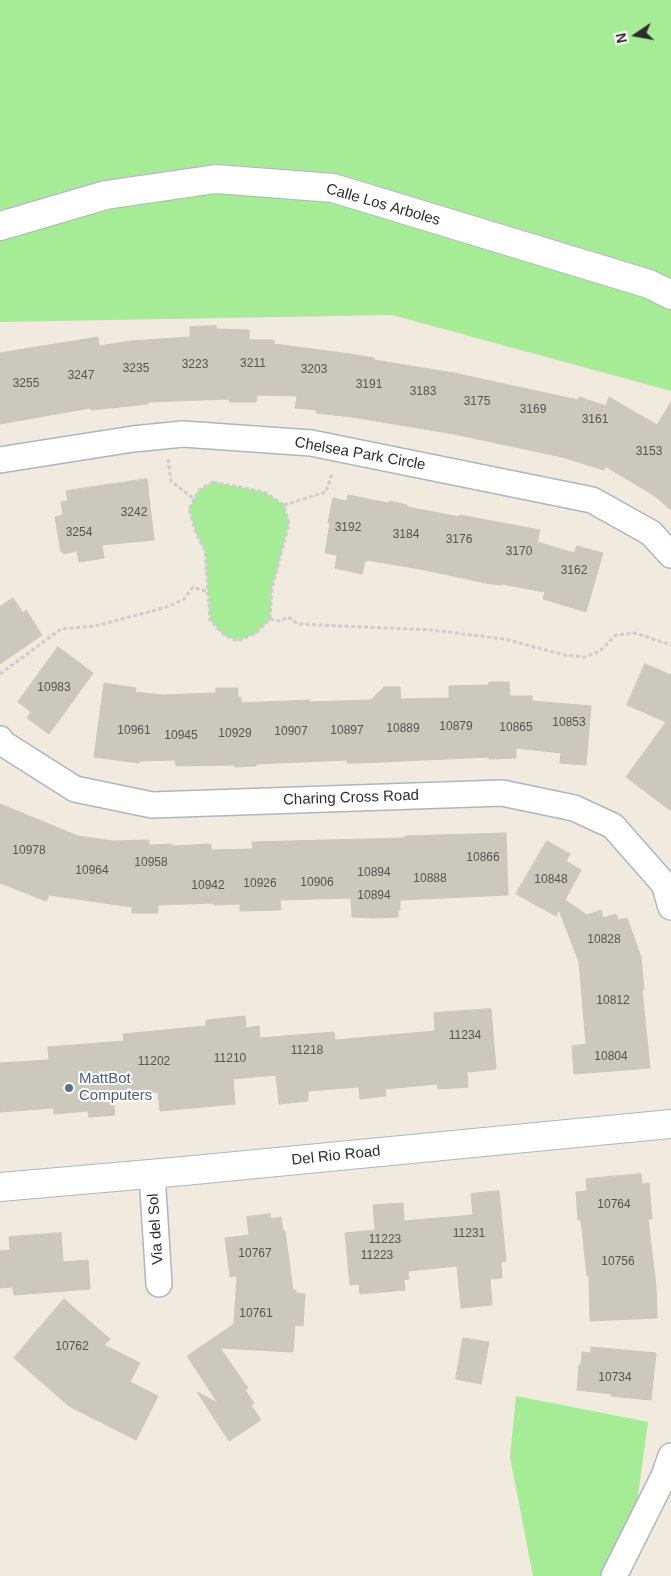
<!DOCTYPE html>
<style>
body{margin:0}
#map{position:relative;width:671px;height:1576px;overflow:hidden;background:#f0ebde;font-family:Arial,sans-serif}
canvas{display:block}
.north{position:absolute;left:611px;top:10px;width:50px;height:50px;-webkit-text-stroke:4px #fff;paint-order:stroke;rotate:258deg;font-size:14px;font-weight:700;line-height:20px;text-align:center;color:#2d2d2d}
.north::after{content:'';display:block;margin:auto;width:18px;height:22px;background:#2d2d2d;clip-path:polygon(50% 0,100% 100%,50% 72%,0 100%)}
</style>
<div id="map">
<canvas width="671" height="1576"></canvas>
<div class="north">N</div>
</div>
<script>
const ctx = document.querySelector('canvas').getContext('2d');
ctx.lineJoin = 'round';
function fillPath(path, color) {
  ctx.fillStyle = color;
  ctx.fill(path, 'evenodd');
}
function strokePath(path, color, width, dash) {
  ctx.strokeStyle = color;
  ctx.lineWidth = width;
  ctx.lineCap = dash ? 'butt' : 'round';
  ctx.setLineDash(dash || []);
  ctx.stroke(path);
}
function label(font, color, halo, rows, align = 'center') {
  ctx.font = font + ' Arial,sans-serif';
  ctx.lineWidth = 4;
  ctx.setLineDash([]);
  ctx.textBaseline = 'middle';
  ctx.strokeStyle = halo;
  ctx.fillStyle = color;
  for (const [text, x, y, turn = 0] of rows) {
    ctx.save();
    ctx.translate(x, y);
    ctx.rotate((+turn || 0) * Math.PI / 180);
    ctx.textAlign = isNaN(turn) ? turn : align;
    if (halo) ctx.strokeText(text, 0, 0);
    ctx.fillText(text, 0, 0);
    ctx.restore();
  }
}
const green = new Path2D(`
 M0,0H671V391L392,315L0,322Z
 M213,482L264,492L284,505L289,524L272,588L270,619L255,634L237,641L224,635L210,620L205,551L196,533L189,509L199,490Z
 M516,1396L648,1422L627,1576H533L510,1457Z`);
const building = new Path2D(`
 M216,326V329L249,330V340H274V344L350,354L374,358V360L454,373L578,400L579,397L606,406L609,397L657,425L671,402V510L655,496L605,466L604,470L562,457L454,434L352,417L316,413L317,410L295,408L297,396L257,395L256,402H229V399L148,402V404L91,410L90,408L0,424V353L98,337L99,346L131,341L190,337V327Z
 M147,479L154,540L102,545L104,558L79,562L77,551L63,554V551L61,552L55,517L63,515L61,502L68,501L66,491Z
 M348,495L388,503L389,501L407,505V507L460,517V515L540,530L537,542L574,553L577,546L603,553L586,612L543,599L545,592L502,584L501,585L486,583L420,569L367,560V561H365L362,574L335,568L337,555L325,553L330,523H328L333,498L347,501Z
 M13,598L23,613L26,610L42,635L0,664V607Z
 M58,647L93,673L49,734L27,718L31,712L18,702Z
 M645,664L671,675V811L626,777L666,722L627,705Z
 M489,682H509L510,696H532V701L591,706L586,765L560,763L561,753L516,748V758L489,759V757L360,763H347V760L256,764V766L235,767L234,765L176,766L175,760L139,761V763L94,757L104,683L136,688L135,692L162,695L216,693V688H238V697H241V703L309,700V702L371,700L384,687H400L401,699L449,698V686L489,685Z
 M0,804L78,836L113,841L149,840V845L172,844V846L211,844V850L253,849L252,842L405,838V836L506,833L508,895L400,900V910H398V917L373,918L352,917L351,898L280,900L281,910L240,911V904L214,905V903L158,905V913H132V907L49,895L46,901L0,883Z
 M547,841L570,854L566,861L581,870L565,900L587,915L601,910L603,918L616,914L618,920L627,918L641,957L644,990H642L650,1068L574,1074L572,1046L586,1044L579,962L559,910L556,916L516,894Z
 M491,1009L496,1069L467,1072L468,1087L438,1089L437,1084L385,1089L386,1096L360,1099L359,1087L308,1091V1101L279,1104L276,1075L233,1079L235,1104L160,1111L158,1092L113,1096L115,1115L89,1117L88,1111L54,1114V1108L0,1112V1063L49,1060L48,1047L124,1041L123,1034L206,1026V1020L245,1016L246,1028L259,1026L260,1038L334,1032L335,1040L435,1031L434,1013Z
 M641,1174L642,1184L649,1183L652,1219H648L656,1286L657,1318L590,1321L589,1276H587L581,1220H578L576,1192L587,1191L586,1179Z
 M499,1191L506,1261L501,1262L502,1278L490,1279L492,1305L461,1308L457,1266L408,1271L409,1279L404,1280L405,1290L360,1294L359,1284L350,1285L345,1233L375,1230L373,1205L403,1203L404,1221L473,1215L471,1194Z
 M270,1214L271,1219L281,1217L283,1231H285L293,1290H296V1293L305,1294L303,1326L295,1325L293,1352L220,1348L248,1388L245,1390L254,1403L251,1405L261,1420L229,1441L197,1392L218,1403L187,1356L234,1324L237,1276L230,1277L225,1238L249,1235L247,1217Z
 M61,1233L63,1262L88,1260L90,1289L14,1295L13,1287L0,1288V1251L10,1250L9,1237Z
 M64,1299L110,1339L104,1345L140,1363L130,1382L158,1396L136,1440L69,1406L14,1358Z
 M463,1338L489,1342L481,1384L456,1379Z
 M591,1347L656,1353L651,1400L611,1396L612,1394L577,1390L579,1365L581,1366L582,1352L591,1353Z`);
const path = new Path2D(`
 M168,459L171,481L194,499
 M213,482L264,492L284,505L289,524L272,588L270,619L255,634L237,641L224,635L210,620L205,551L196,533L189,509L199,490Z
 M284,505L326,492L332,473
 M270,619L280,621L288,617L298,624L432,630L504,639L565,655L585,657L600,651L616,635L635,633L671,645
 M0,674L61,629L95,626L167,607L184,599L193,587L208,592`);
const street = new Path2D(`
 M0,460L133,439L183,434L311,443L592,500L651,533L671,555
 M0,739L4,744L75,789L152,805L502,793L574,808L613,826L664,884L671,907
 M152,1174L159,1284
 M614,1576L664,1476L671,1456`);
const secondary = new Path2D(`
 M0,226L106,195L216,179L333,188L649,284L671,295
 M0,1187L184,1171L671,1124`);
const markers = [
 [69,1088,5,"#5c6f8a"]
];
const numberNames = [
 ["3211",253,364],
 ["3223",195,365],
 ["3235",136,369],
 ["3203",314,370],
 ["3247",81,376],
 ["3255",26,384],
 ["3191",369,385],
 ["3183",423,392],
 ["3175",477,402],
 ["3169",533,410],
 ["3161",595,420],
 ["3153",649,452],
 ["3242",134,513],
 ["3192",348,528],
 ["3254",79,533],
 ["3184",406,535],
 ["3176",459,540],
 ["3170",519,552],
 ["3162",574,571],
 ["10983",54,688],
 ["10853",569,723],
 ["10879",456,727],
 ["10865",516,728],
 ["10889",403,729],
 ["10961",134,731],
 ["10897",347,731],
 ["10907",291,732],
 ["10929",235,734],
 ["10945",181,736],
 ["10978",29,851],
 ["10866",483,858],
 ["10958",151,863],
 ["10964",92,871],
 ["10894",374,873],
 ["10888",430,879],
 ["10848",551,880],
 ["10906",317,883],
 ["10926",260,884],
 ["10942",208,886],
 ["10894",374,896],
 ["10828",604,940],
 ["10812",613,1001],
 ["11234",465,1036],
 ["11218",307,1051],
 ["10804",611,1057],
 ["11210",230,1059],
 ["11202",154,1062],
 ["10764",614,1205],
 ["11231",469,1234],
 ["11223",385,1240],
 ["10767",255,1254],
 ["11223",377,1256],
 ["10756",618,1262],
 ["10761",256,1314],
 ["10762",72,1347],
 ["10734",615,1378]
];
const streetNames = [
 ["Calle Los Arboles",383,205,16],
 ["Chelsea Park Circle",360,454,10],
 ["Charing Cross Road",351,798,-2],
 ["Del Rio Road",336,1156,-6],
 ["Via del Sol",156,1229,-94]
];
const serviceNames = [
 ["MattBot",79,1079],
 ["Computers",79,1096]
];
fillPath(green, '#a6eb96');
fillPath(building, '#cbc8be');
strokePath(building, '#ccc7b7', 1);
strokePath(street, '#b2b3c2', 28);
strokePath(secondary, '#b2b3c2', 30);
strokePath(path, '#cdcdcd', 3, [4, 2.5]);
strokePath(street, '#fff', 25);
strokePath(secondary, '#fff', 28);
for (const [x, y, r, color] of markers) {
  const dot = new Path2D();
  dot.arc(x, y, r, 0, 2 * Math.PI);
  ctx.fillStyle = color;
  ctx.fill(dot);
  strokePath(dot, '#fff', 2);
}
label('12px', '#545451', null, numberNames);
label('15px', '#2d2d2d', '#fff', streetNames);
label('15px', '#4e5e75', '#fff', serviceNames, 'left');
</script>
